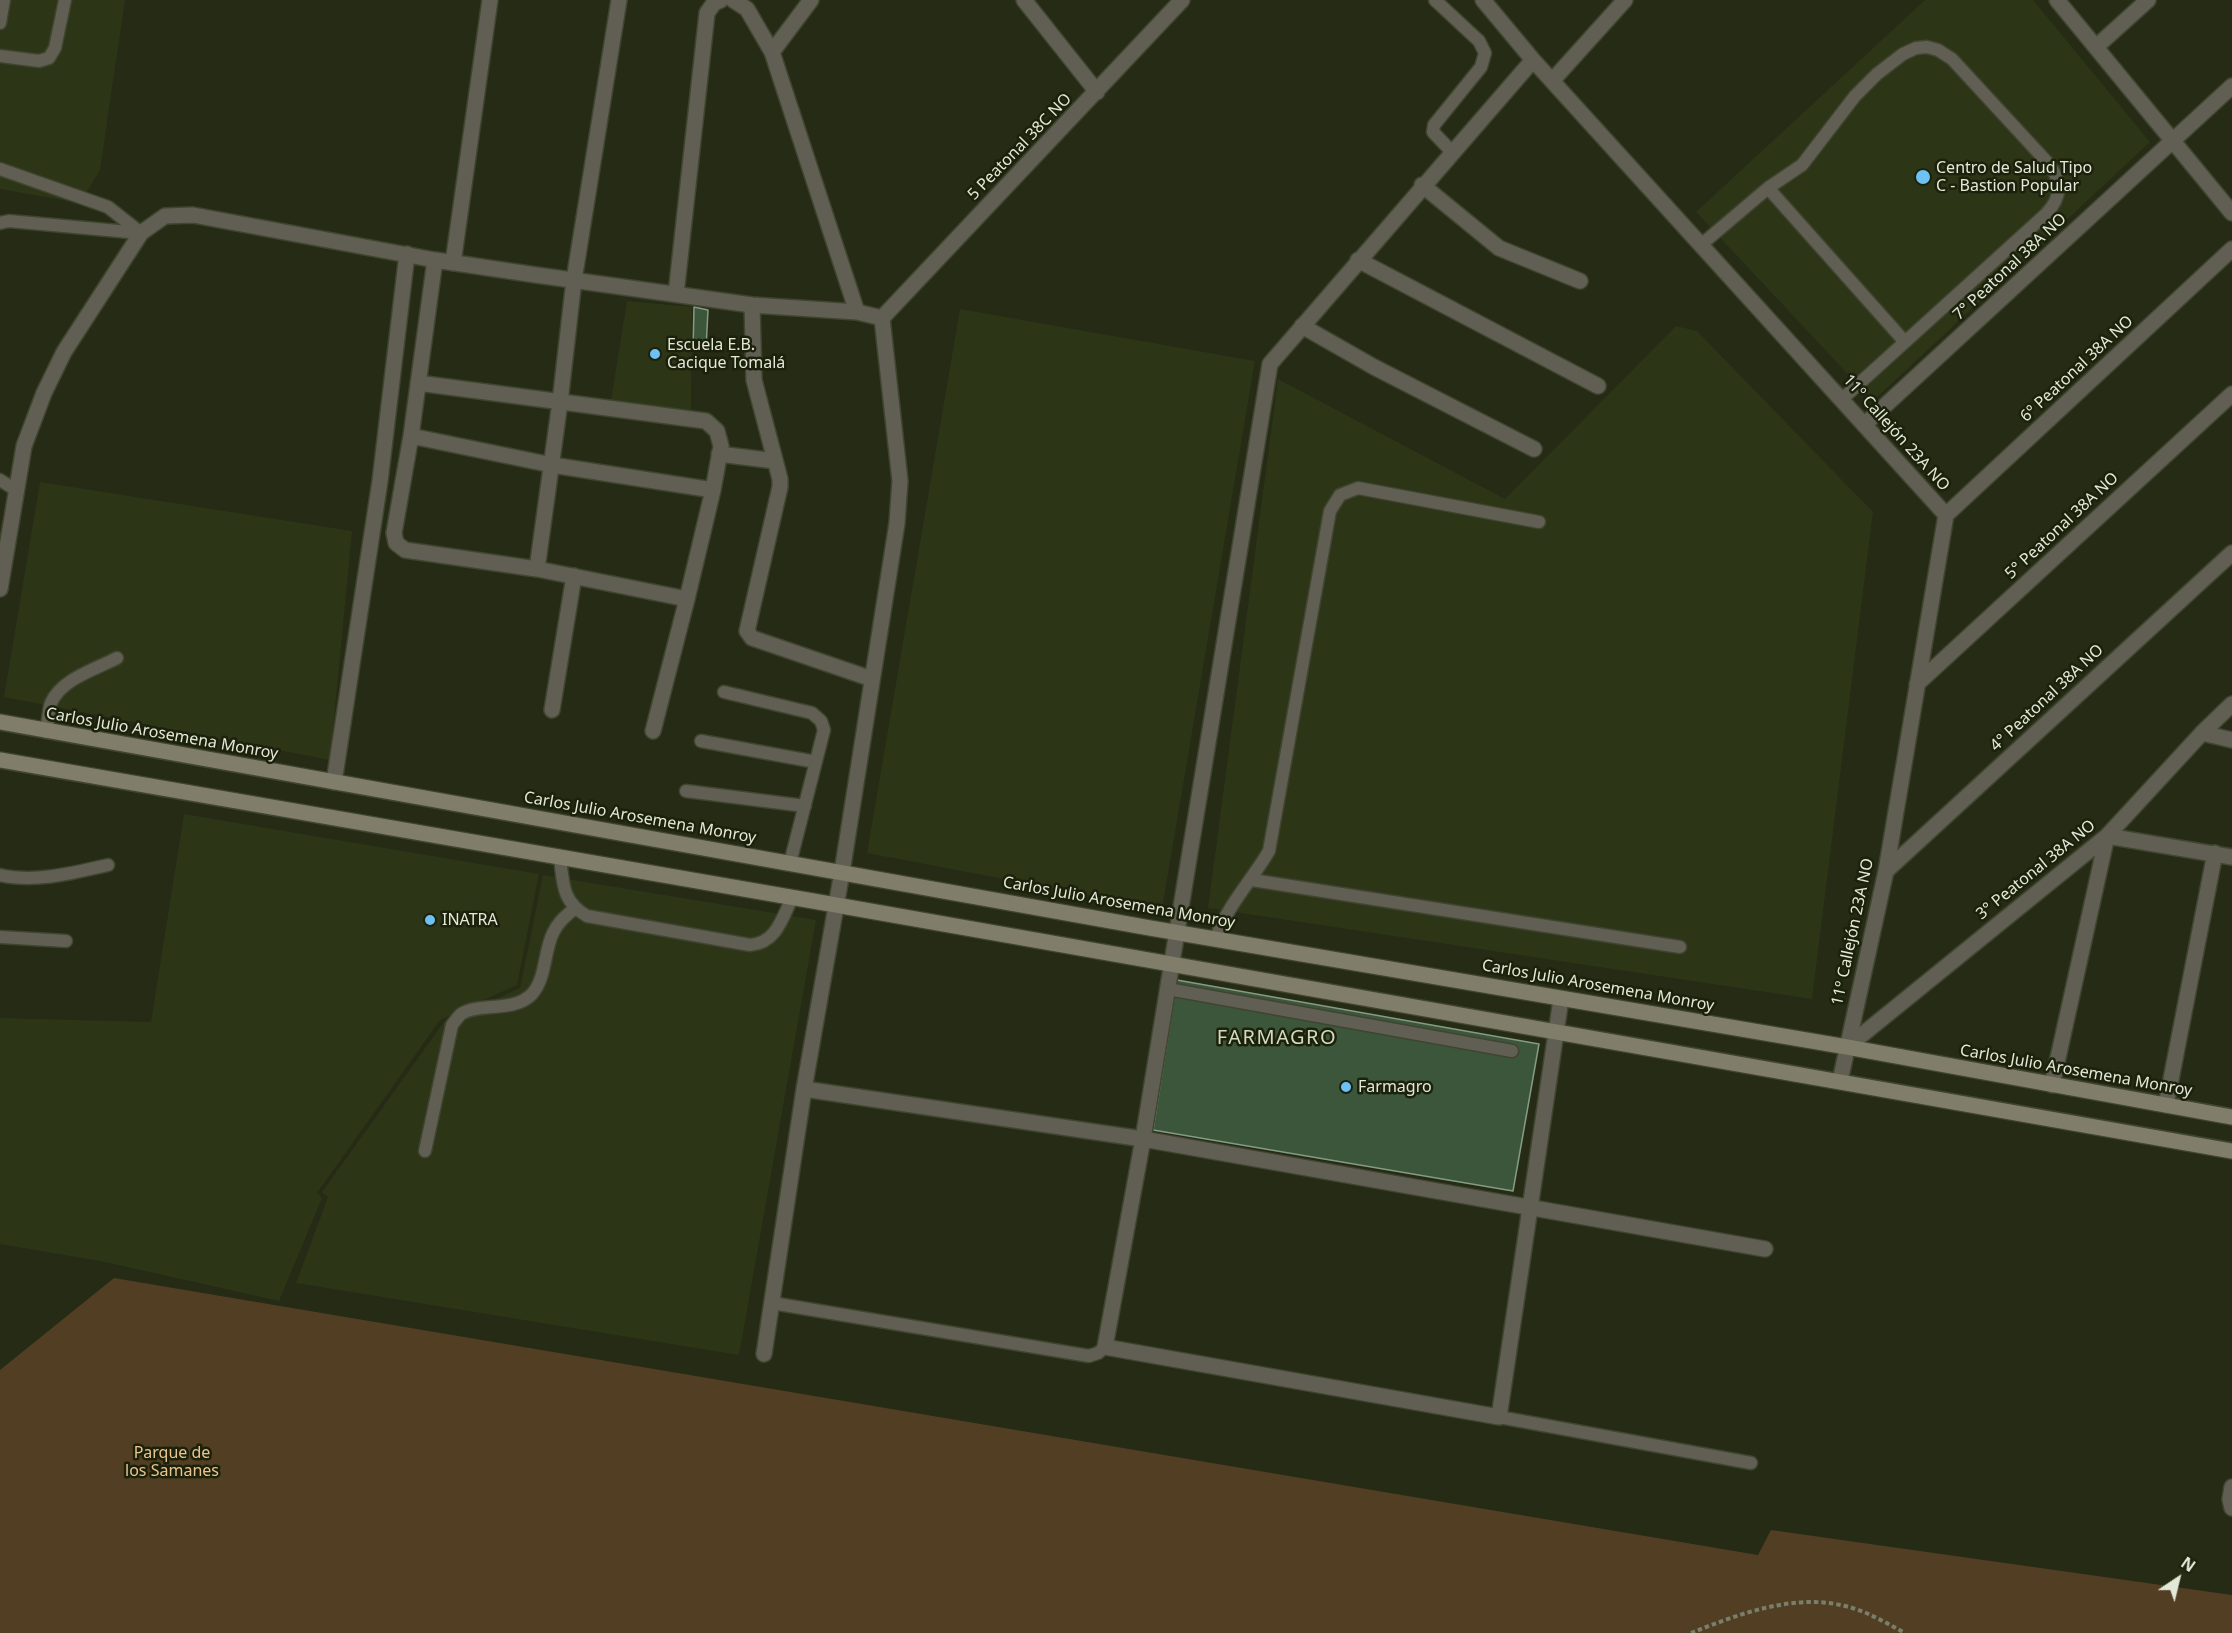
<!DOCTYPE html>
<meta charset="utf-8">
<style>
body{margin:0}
#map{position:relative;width:2232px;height:1633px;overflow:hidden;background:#252b14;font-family:"Noto Sans",sans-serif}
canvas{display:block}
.north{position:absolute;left:2148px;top:1549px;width:60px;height:60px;-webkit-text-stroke:4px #1b210a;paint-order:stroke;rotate:35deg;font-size:16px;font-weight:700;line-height:24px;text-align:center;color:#e3e8d9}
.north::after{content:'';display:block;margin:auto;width:21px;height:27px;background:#e3e8d9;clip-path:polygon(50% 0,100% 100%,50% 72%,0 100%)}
</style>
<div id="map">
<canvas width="2232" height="1633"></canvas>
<div class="north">N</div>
</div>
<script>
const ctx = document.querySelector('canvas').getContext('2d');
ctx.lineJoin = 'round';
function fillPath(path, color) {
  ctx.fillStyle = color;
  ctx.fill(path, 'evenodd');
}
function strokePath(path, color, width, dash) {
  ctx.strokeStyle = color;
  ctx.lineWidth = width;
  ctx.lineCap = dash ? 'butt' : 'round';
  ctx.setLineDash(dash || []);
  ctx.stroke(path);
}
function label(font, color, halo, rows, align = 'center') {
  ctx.font = font + ' "Noto Sans",sans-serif';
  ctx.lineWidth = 5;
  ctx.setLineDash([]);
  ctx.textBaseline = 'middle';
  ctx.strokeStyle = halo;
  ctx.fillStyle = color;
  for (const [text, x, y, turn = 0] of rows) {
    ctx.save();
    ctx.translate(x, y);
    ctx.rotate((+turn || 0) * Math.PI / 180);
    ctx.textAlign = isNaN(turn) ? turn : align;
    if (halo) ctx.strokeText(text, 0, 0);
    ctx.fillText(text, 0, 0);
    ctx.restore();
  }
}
const built = new Path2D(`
 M0,0H125L100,170L80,203L0,189Z
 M1925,0H2033L2150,142L1873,401L1696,212Z
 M627,301L692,307L691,410L611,400Z
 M960,309L1255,361L1162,909L867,853Z
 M1676,326L1697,331L1873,512L1812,999L1208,908L1278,379L1505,499Z
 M40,482L352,531L330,760L4,697Z
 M184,814L539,874L517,985L440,1020L317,1193L322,1198L279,1301L105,1262L0,1244V1018L151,1022Z
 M543,875L816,920L739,1355L296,1283L328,1197L322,1192L444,1022L520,988Z`);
const green = new Path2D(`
 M114,1278L1758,1555L1771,1530L2232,1595V1633H0V1370Z`);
const building = new Path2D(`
 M694,307L708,310L706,349L693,350Z
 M1177,980L1539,1044L1513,1191L1153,1130Z`);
const path = new Path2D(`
 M1691,1633C1739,1614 1794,1593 1845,1606C1867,1611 1886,1623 1905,1633`);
const lane = new Path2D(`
 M1435,0L1479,41L1485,53L1481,67L1434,125L1433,132L1452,152
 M0,23L4,0
 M0,56L39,61L49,58L55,48L65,0
 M0,169L108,207L141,233
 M1768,188L1905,342L1841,400
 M0,223L9,221L140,233
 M1702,244L1768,188L1802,165L1855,96L1877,74L1903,54L1916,48L1927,47L1938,50L1952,59L2047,162C2062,180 2063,196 2046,214L1905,342
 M0,480L16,490
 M724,692L812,713L821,721L824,730L790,863
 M46,732C48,723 48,712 51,703C61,679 96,669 117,658
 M701,741L816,762
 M686,791L805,806
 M560,857C563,883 562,902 587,916L750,945C776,943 782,919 792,898
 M0,875C35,883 73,873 108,865
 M1252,880L1680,947
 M0,937L66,941
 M1216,938C1227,906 1252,880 1269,851L1330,511L1340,495L1358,488L1539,522
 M1168,989L1512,1051
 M425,1151L452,1025C455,1021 458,1017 461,1014C480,1002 514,1013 532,994C546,979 544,951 553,933C558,922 566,916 574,909
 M772,1303L1089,1356L1098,1353L1105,1347
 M1499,1417L1751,1463`);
const street = new Path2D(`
 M733,0L747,9L772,52L857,312
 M1024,0L1097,92
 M1483,0L1533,60L1946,515L1886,871L1840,1081
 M2057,0L2232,213
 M2096,47L2148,0
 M772,52L811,0
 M1533,60L1270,364L1143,1139L1105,1347L1499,1417L1561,999
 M1552,81L1625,0
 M1422,185L1499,248L1580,281
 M435,260L411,436L394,533L396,543L405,550L537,569L687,599
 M1358,260L1598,386
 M453,263L490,0
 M676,294L707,13L714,3L721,0
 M752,305L754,380L780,479V487L747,631L752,638L872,679
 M882,318L1182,0
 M1302,326L1374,367L1534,449
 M418,383L706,421L717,431L721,446L713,490L687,599L653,731
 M1864,425L2232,86
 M411,436L552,465L713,490
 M719,454L775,461
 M1946,515L2232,249
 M537,569L560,402L574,280L619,0
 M0,589L24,446L44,393L64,352L141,233L165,216L193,215L435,260L536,275L752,305L857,312L882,318L900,481L897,523L842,872L804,1089L764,1354
 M1917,684L2232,394
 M552,710L574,576
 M2202,733L2232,740
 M334,782L380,481L407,254
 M1886,871L2232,553
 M1847,1047L2107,836L2202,733L2232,704
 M2052,1085L2107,836L2232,857
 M804,1089L1143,1139L1765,1249
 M2166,1105L2215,853
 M2232,1487L2230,1499L2232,1508`);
const secondary = new Path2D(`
 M0,722L1150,928L1847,1047L2232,1117
 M0,760L836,905L2232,1151`);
const markers = [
 [1923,177,8,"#6dc2f3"],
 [655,354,6,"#6dc2f3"],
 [430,920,6,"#6dc2f3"],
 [1346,1087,6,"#6dc2f3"]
];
const streetNames = [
 ["5 Peatonal 38C NO",1020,147,-46],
 ["7° Peatonal 38A NO",2010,267,-43],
 ["6º Peatonal 38A NO",2077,369,-43],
 ["11º Callejón 23A NO",1896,433,48],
 ["5° Peatonal 38A NO",2062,526,-43],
 ["4° Peatonal 38A NO",2047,698,-43],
 ["Carlos Julio Arosemena Monroy",162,734,10],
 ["Carlos Julio Arosemena Monroy",640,818,10],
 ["3° Peatonal 38A NO",2036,870,-39],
 ["Carlos Julio Arosemena Monroy",1119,903,10],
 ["11º Callejón 23A NO",1853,932,-78],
 ["Carlos Julio Arosemena Monroy",1598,986,10],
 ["Carlos Julio Arosemena Monroy",2076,1071,10]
];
const poiNames = [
 ["Centro de Salud Tipo",1936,168],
 ["C - Bastion Popular",1936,186],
 ["Escuela E.B.",667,345],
 ["Cacique Tomalá",667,363],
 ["INATRA",442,920],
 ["Farmagro",1358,1087]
];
const parkNames = [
 ["Parque de",172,1453],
 ["los Samanes",172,1471]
];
const quarterNames = [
 ["FARMAGRO",1277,1038]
];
fillPath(built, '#2d3517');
fillPath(green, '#523e22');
fillPath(building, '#3c563c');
strokePath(building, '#869b85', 1.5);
strokePath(lane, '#404530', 15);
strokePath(street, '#404530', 18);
strokePath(secondary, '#404530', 18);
strokePath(path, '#797f6b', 4, [4.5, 3]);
strokePath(lane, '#615f53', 12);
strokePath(street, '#615f53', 15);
strokePath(secondary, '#807d6b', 15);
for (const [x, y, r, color] of markers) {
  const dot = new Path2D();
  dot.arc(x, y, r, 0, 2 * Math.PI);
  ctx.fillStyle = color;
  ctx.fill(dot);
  strokePath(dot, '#1b210a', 2);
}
label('16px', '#e3e8d9', '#1b210a', streetNames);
label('16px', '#e3e8d9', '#1b210a', poiNames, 'left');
label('16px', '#ebc58e', '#1b210a', parkNames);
ctx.letterSpacing = '1.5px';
label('20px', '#d1dabd', '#1b210a', quarterNames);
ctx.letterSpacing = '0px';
</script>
